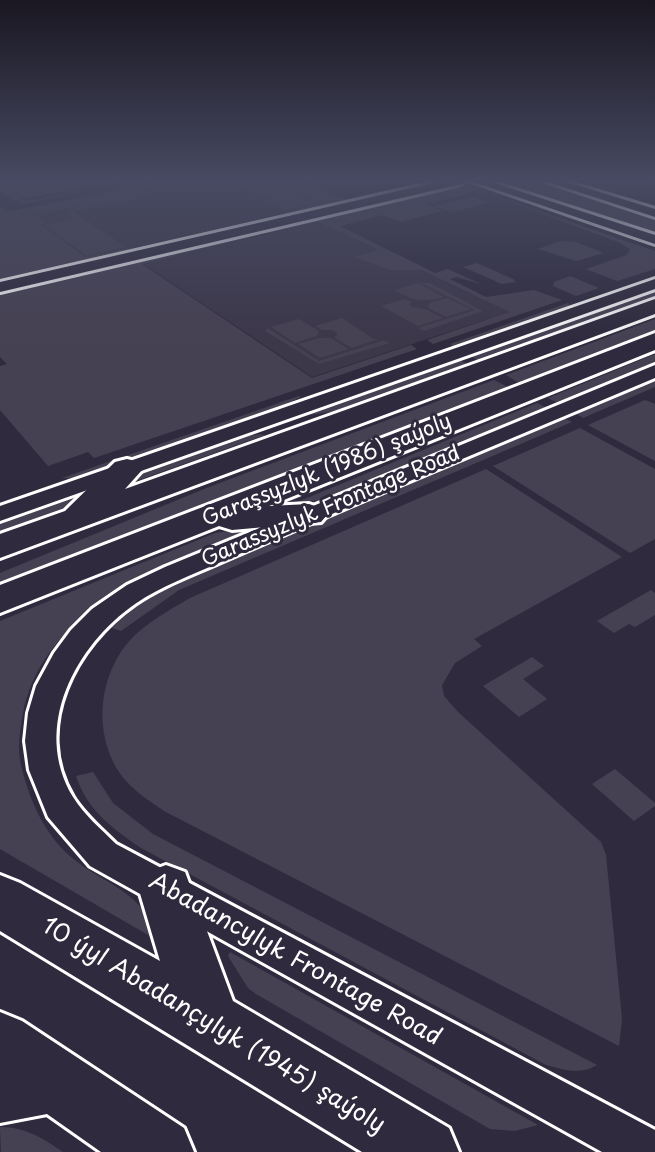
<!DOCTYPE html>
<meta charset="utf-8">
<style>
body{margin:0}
canvas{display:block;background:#2f2a3d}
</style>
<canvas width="655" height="1152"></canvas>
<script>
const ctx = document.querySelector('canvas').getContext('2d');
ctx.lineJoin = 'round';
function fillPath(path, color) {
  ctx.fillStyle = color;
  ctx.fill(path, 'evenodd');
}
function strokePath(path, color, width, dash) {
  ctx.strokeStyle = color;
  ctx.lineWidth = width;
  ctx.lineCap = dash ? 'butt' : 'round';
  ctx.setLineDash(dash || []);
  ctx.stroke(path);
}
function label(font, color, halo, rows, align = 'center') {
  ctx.font = font + ' "Playpen Sans",sans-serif';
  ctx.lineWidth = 6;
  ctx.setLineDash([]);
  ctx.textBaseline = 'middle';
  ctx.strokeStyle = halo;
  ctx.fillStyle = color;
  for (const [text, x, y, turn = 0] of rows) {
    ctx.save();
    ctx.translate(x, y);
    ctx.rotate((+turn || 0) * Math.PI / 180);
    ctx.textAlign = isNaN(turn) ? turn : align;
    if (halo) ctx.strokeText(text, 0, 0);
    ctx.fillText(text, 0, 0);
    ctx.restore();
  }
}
const built = new Path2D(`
 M189,180H278L333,204L80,262L15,214Z
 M318,222L509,312L312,377L142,263Z`);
const green = new Path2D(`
 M0,180H70C84,188 99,177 114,183L18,199L26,201L117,185L22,204L0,191Z
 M168,180H188L140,189L150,196L73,211L86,220L83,222L88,221L96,227L93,229L98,228L107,234L103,236L109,235L117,241L113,243L119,242L126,247L87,256L44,225L75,219L65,211L94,203L36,215L47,223L41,225L85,257L128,248L131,250L0,282V206L8,212Z
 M223,180L238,185L240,184L231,180H266L317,203L285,210L279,207L282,205L267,201L269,199L254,195L256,193L243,189L245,188Z
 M270,180H297L349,201L293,213L289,212L320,203Z
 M488,180H536L655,218V235Z
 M458,183L481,190L468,191L471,193L426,204L443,211L401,222L382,215L340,226L435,273L448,269L481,284L456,277L450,279L486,297L534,290L562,300L433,344L427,340L509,312L421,270H390L354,257L378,250L318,222L269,233L265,231Z
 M489,194L655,251V269L617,281L586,269L627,255L630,249L618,242Z
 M473,197L489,202L453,213L434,206Z
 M256,233L260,235L142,264L312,378L411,345L417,349L94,458L88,452L48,466L0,410V366L7,364L0,357V292Z
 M560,241L576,242L604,253L576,261L538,249Z
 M477,263L513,279L516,282L502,284L463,267Z
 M570,276L599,288L576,296L553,286L554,282Z
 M418,283L444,297C423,303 413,301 394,290Z
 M420,283H430L483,311L424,331L418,328L475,310Z
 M655,289V296L477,360L469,355Z
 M447,298L471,309L446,317L428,308L429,303Z
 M405,299L412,302L409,305L412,307L425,309L443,318L418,326L381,306Z
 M568,303L571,308L457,348L450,344Z
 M342,318L374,339H379L352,348L334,338L338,334L333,330H322L315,326Z
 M299,319L319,331L317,336L295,343L271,327Z
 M655,319V330L519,383L506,375Z
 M268,328L319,361L384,340L390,343L319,364L265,331Z
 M319,338H331L349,349L320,358L298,344Z
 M655,354V365L560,404L548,398Z
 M458,359L467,364L332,412L299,416Z
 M494,380L508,387L0,582V573L209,487Z
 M655,382V387L583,418L574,412L635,387Z
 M299,396L301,397L262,415L77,479L62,478Z
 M645,400L655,404V461L588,425Z
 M537,403L549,409L331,498L290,505Z
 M562,417L572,422L179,590L121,631L109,627L131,607L156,590Z
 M580,428L655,469V539L630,553L493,466Z
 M260,434L265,435L136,481C152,460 233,438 260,434Z
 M486,469L622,557L474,639L482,646L455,663L442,685L444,696L458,712L601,842L606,855L622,1019L619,1046L164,811C151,802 137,793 126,781C91,740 96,672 136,634C152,620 171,609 190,598Z
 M80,493L84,494L64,508L0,531V521Z
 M251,528C243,538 201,552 185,559C115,590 40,630 23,713C20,730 17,748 21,765C29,799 44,834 71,857C104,885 147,892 155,939L0,849V621L215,533Z
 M651,590L655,593V615L635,627L629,624L614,633L597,621Z
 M532,657L544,666L523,679L547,699L519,717L483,686Z
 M615,769L655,803V806L634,821L592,784Z
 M93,772L113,803L153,834L597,1065C580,1075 564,1070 546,1065L141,848C113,829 87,810 76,776Z
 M230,952L538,1125L515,1131L490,1129L256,994L248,988L228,956Z
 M0,1127C25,1127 43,1138 63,1152H1Z`);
const street = new Path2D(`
 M446,180H467L461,184L0,292V282Z
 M468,180H485L655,235V244Z
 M542,180H560L655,209V217Z
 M655,279V289L0,521V506Z
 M655,365V378C559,418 463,459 367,499C318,520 269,541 221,562C192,575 161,586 135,604C76,645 31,727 73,797C84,815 101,829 116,844L655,1130V1152H602L90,866L48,817L29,770L25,741L28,713L36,686L54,653L71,630L92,609L127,585L165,567Z`);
const primary = new Path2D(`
 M655,299V314L0,558V534L65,511L115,462L127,459L139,462L143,469L125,489Z
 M655,333V350L269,506L309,504L321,508L327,515L321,522L232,530L219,526L0,613V585Z
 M166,865L185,872L233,1001L449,1128L459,1152H362L0,931V875L20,883L160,961L139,890L147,872Z
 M0,1012L22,1021L184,1128L194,1152H101L47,1114L0,1123Z`);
const streetNames = [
 ["Garaşsyzlyk (1986) şaýoly",327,471,-22],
 ["Garassyzlyk Frontage Road",331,507,-23]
];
const nearStreetnames = [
 ["Abadancylyk Frontage Road",295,960,29],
 ["10 ýyl Abadançylyk (1945) şaýoly",213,1026,31]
];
fillPath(built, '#3c3749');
fillPath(green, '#464152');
strokePath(street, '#fff', 6);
strokePath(primary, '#fff', 6);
fillPath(street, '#2f2a3d');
fillPath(primary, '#2f2a3d');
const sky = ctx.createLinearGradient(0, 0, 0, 341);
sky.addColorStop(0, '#1a1722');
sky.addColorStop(0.53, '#474a62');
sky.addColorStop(1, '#474a6200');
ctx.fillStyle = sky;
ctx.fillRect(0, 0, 655, 341);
label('21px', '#fff', '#2f2a3d', streetNames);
label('24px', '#fff', '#2f2a3d', nearStreetnames);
</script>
